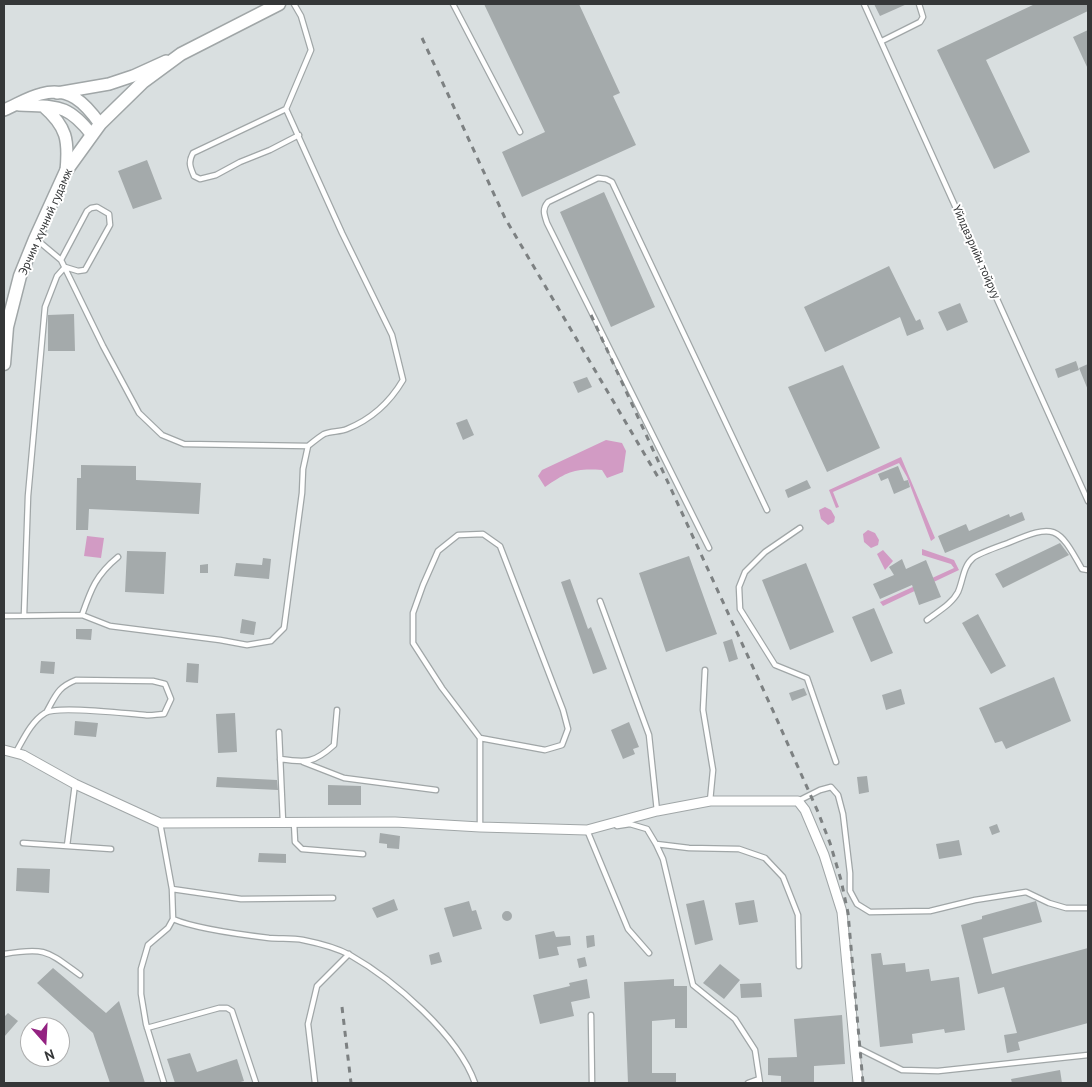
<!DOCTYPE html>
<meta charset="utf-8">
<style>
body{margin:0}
#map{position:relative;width:1092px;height:1087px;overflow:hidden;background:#d9dfe0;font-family:"PT Sans",sans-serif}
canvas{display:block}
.frame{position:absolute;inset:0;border:5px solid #353738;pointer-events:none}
.north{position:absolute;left:20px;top:1017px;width:50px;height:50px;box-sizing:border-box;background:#fff;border:1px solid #aeafaf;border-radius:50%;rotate:161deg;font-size:14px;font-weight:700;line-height:20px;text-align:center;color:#353738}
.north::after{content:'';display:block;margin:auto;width:18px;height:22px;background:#932281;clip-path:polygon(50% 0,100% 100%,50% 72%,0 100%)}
</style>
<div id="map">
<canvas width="1092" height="1087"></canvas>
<div class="frame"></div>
<div class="north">N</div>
</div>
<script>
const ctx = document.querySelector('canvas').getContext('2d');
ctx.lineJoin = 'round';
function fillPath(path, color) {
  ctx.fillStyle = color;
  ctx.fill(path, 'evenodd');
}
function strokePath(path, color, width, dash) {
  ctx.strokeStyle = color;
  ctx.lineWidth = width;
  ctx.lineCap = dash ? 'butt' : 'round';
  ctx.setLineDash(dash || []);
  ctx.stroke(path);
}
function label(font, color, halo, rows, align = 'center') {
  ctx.font = font + ' "PT Sans",sans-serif';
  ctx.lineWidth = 4;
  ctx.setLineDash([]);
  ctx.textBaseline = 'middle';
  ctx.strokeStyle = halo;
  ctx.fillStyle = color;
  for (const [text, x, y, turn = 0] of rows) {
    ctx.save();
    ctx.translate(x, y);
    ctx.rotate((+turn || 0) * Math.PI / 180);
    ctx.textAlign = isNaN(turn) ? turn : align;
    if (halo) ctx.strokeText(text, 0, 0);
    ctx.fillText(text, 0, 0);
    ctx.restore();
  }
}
const forest = new Path2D(`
 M606,440L622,443L626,451L623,472L607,478L602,470C574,468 567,472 545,487L538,476L542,470Z
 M901,457L935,538L931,541L907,477L899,463L833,492L839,507L836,508L829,490Z
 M825,507L831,510L835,517L834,522L828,525L821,519L819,510Z
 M868,530L875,533L879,540L878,545L871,548L864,542L863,534Z
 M87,536L104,538L101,558L84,556Z
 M922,549L954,560L959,570L883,606L880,602L954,568L951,564L922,555Z
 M883,550L893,561L885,570L877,554Z`);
const building = new Path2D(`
 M484,4H579L620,93L613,96L636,145L522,197L502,152L545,132Z
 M874,4H907L880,16Z
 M1035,4H1088V11L986,60L1030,152L994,169L937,50Z
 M1088,30V69L1073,37Z
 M147,160L162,199L133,209L118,171Z
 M604,192L655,307L611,327L560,212Z
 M889,266L916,321L920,319L924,329L907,336L900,317L825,352L804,307Z
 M960,303L968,322L947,331L938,312Z
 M74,314L75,351H48V315Z
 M1076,361L1079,370L1058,378L1055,369Z
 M1088,364V390L1079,368Z
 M843,365L880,448L827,472L788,387Z
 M587,377L592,387L578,393L573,382Z
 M467,419L474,435L463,440L456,423Z
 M81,465L136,466V480L201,483L199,514L89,509L88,530H76L77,478H81Z
 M898,466L904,481L908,480L910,487L894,494L888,478L881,481L878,474Z
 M807,480L811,488L788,498L785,490Z
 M1022,512L1025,520L945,553L938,536L966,524L969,531L1009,514L1010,517Z
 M1060,543L1069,555L1003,588L995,574Z
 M127,551L166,552L164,594L125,592Z
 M689,556L717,634L666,652L639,573Z
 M263,558L271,559L269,579L234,576L236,563L262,565Z
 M902,559L906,569L926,560L941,597L919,605L912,585L880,599L873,584L894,575L889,567Z
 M806,563L834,632L790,650L762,580Z
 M208,564V573H200V565Z
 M570,579L588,629L591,627L607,669L593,674L561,582Z
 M874,608L893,653L871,662L852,617Z
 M978,614L1006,666L991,674L962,623Z
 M242,619L256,622L254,635L240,633Z
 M76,629H92L91,640L76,639Z
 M732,639L738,659L729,662L723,642Z
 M41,661L55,662L54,674L40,673Z
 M187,663L199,664L198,683L186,682Z
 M1054,677L1071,721L1006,749L1002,741L995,743L979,708Z
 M804,688L807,695L792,701L789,693Z
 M901,689L905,704L886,710L882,695Z
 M235,713L237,752L218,753L216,714Z
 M75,721L98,723L96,737L74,735Z
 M629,722L639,747L633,749L635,754L623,759L611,730Z
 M867,776L869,792L859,794L857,777Z
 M217,777L277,780L278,790L216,787Z
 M328,785L361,786V805H328Z
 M997,824L1000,832L992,835L989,827Z
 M380,833L400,836L399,849L387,848V844L379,843Z
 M959,840L962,855L939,859L936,844Z
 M259,853L286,854V863L258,862Z
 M17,868L50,869L49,893L16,891Z
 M394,899L398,910L377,918L372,908Z
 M704,900L713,940L695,945L686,904Z
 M754,900L758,922L739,925L735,903Z
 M469,901L472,911L476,910L482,929L453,937L444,908Z
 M1036,901L1042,922L983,938L992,974L1088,948V1023L1018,1042L1020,1050L1007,1053L1004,1035L1017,1033L1004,987L978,994L961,925L982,919V916Z
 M502 916a5 5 0 1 1 10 0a5 5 0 1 1-10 0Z
 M554,931L556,937L570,936L571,945L557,947L559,955L539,959L535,935Z
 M594,935L595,946L587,948L586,936Z
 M439,952L442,962L431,965L429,955Z
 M881,953L883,965L905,963L906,972L929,969L931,981L959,977L965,1030L945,1033L944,1029L912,1034L913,1043L880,1047L871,954Z
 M585,957L587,966L579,968L577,959Z
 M720,964L740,980L724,999L703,983Z
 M53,968L106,1013L119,1001L145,1083H110L93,1033L37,983Z
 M587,979L590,998L571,1002L574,1016L540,1024L533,995L570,986L569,983Z
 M674,979V986H687V1028H675V1019L652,1021V1073H676V1083H628L624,982Z
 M761,983L762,997L741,998L740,984Z
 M8,1013L18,1021L4,1037V1017Z
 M842,1015L845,1064L814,1066V1083H781V1076L768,1075V1058L797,1057L794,1019Z
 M190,1053L197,1072L237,1059L244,1081L237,1083H175L167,1059Z
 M1060,1070L1062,1083H1012L1011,1079Z`);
const service = new Path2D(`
 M453,4L520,132
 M864,4L1088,501
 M882,41L920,22L923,17L919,4
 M286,109L193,153C188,162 190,167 194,176L200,179L216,175L240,162L270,150L299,135
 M36,239L61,260L103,346L139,413L162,435L184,444L308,446
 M61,260L87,211L91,208L97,207L109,214L110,225L85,270L78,271L65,267
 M800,528L765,552L745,572L739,587L740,609L775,665L807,678L836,762
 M709,548L547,223C544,214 542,209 548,202L598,178L606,179L612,182L767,510
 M600,601L649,735L657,811
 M24,615L28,496L45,307L57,276L65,267
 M82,615C91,589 96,575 118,557
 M4,616L82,615L110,626L220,640L247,645L271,641L284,628L302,493L303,469L308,446C313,442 319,437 324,434C331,431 340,432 347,429C372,419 390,402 403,380L392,335L342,233L286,109L311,50L301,16L294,4
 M927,620C937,612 952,604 958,592C963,581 963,566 973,558C979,553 1000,546 1008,543C1055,523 1058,526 1082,569L1088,570
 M705,670L703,710L713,770L710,801
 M279,732L283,822
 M16,752C24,738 31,722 45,713C57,705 128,714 145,715C151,716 158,714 164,714L171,699L165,684L153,681L76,680C58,687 56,695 47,711
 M280,759C307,763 314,763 334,745L337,710
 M303,762L344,778L436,790
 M798,801L820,790L831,787L838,795L843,814L850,873V891L857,904L870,912L930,911L975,900L1026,892L1049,903L1066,908H1088
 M294,822L295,842L302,849L363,854
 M160,823L172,889L173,919L168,928L148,945L141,969V994L146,1024L164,1083
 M617,826L630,824L647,829L656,844L663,859L693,985L735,1019L755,1050L760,1083
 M480,827V738L442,688L413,643V613L423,585L438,551L458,535L483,534L500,546L563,710L568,729L562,745L545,750L480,738
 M587,830L628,929L649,953
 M23,843L111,849
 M656,844L689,848L739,849L765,858L783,877L798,915L799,966
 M67,846L75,784
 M172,889L241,899L333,898
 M173,919C196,929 244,935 269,938C281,939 293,938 303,940C318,943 337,948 350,955C394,980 458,1035 475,1083
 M4,954C46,947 47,951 80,975
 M591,1015L592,1083
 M147,1028L219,1008H227L232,1011L256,1083
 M856,1047L902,1070L938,1071L1088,1055
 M315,1083L308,1024L317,986L349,954
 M748,1083L759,1079`);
const minor = new Path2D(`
 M4,750L23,755L75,784L160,823L395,822L480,827L587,830L657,811L710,801H798L805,810L824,855L842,912L858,1083`);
const tertiary = new Path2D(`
 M57,93L109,84L133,76L166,61
 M19,105C57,107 67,103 92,135
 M43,106C67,127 69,140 66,171
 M4,110C16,105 28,97 41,94C69,86 85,103 100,124`);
const secondary = new Path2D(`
 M4,364L7,327L20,276L35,239L66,171L92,135L100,124L143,82L181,54L279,4`);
const rail = new Path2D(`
 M422,38L505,218L658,477
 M591,315L774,713L818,812L830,843L841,880L848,913L863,1083
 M342,1007L351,1083`);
const streetNames = [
 ["Эрчим хүчний гудамж",46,222,-66],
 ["Үйлдвэрийн тойруу",976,252,66]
];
fillPath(forest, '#d29bc4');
fillPath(building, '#a4aaab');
strokePath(service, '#a0a6a7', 7);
strokePath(minor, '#a0a6a7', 11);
strokePath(tertiary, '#a0a6a7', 14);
strokePath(secondary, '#a0a6a7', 15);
strokePath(service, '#fff', 4.5);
strokePath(minor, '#fff', 9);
strokePath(tertiary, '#fff', 11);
strokePath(secondary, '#fff', 12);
strokePath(rail, '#7d8182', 3, [6, 6]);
label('12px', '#353738', '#fff', streetNames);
</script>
